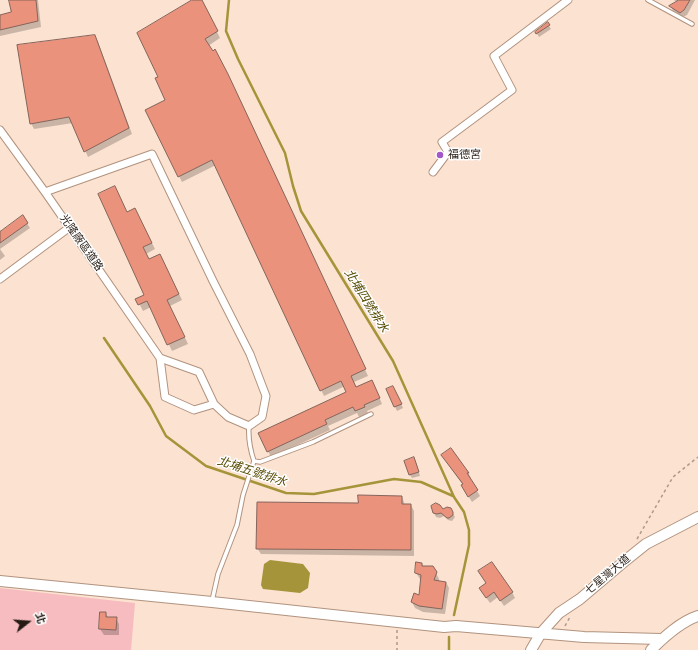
<!DOCTYPE html>
<meta charset="utf-8">
<style>
body{margin:0}
#map{position:relative;width:698px;height:650px;overflow:hidden;background:#fce2d0;font-family:Signika,"Noto Sans TC",sans-serif}
canvas{display:block}
.north{position:absolute;left:8px;top:602px;width:40px;height:40px;-webkit-text-stroke:3px #fff;paint-order:stroke;rotate:73deg;font-size:11px;font-weight:700;line-height:16px;text-align:center;color:#261b13}
.north::after{content:'';display:block;margin:auto;width:14px;height:18px;background:#261b13;clip-path:polygon(50% 0,100% 100%,50% 72%,0 100%)}
</style>
<div id="map">
<canvas width="698" height="650"></canvas>
<div class="north">北</div>
</div>
<script>
const ctx = document.querySelector('canvas').getContext('2d');
ctx.lineJoin = 'round';
function fillPath(path, color) {
  ctx.fillStyle = color;
  ctx.fill(path, 'evenodd');
}
function strokePath(path, color, width, dash) {
  ctx.strokeStyle = color;
  ctx.lineWidth = width;
  ctx.lineCap = dash ? 'butt' : 'round';
  ctx.setLineDash(dash || []);
  ctx.stroke(path);
}
function label(font, color, halo, rows, align = 'center') {
  ctx.font = font + ' Signika,"Noto Sans TC",sans-serif';
  ctx.lineWidth = 3;
  ctx.setLineDash([]);
  ctx.textBaseline = 'middle';
  ctx.strokeStyle = halo;
  ctx.fillStyle = color;
  for (const [text, x, y, turn = 0] of rows) {
    ctx.save();
    ctx.translate(x, y);
    ctx.rotate((+turn || 0) * Math.PI / 180);
    ctx.textAlign = isNaN(turn) ? turn : align;
    if (halo) ctx.strokeText(text, 0, 0);
    ctx.fillText(text, 0, 0);
    ctx.restore();
  }
}
const green = new Path2D(`
 M0,588L135,603L131,650H0Z`);
const water = new Path2D(`
 M270,560L303,564L310,573L308,588L300,593L263,589L261,585L264,564Z`);
const shadow = new Path2D(`
 M10,0H38L41,27L0,36V16L12,13Z
 M194,0H201L220,38L208,46L231,81L368,376L354,382L356,388L375,387L382,404L367,411L368,413L359,417L357,413L328,426L330,430L271,457L268,451L348,393L345,386L324,396L216,165L182,182L179,176L167,100L159,77Z
 M674,0H695L687,15L683,17L673,11L671,6L677,2Z
 M547,23L551,29L539,37L536,32Z
 M95,36L98,42L132,134L88,157L73,123L34,129L31,123Z
 M127,213L138,215L155,249L146,254L149,260L160,255L182,300L170,306L188,344L172,351L151,307L143,311L137,299L145,295Z
 M23,217L30,228L0,249L5,256L0,260V230L1,232Z
 M387,390L395,391L403,408L397,411Z
 M450,449L468,473L471,478L470,479L480,496L472,502L462,486L463,485L445,460Z
 M416,462L420,476L412,478L410,475Z
 M402,497L405,505H411L414,511V556L261,554L257,548L359,504Z
 M450,509L455,517L452,521L448,520L444,516L440,518L436,517L434,513Z
 M422,564L424,567H433L439,579V582H446L449,588L445,614L423,612L415,608L412,602L420,596L422,579H420L416,573Z
 M480,589L512,592L515,598L504,606L498,597L490,603Z
 M106,613L108,618H116L119,624V635H104L100,629Z`);
const stream = new Path2D(`
 M229,0L226,31L238,59L285,153L293,186L301,211L393,361L454,497L464,512L469,530V545L454,615
 M104,338L150,406L166,436L206,466L286,493L314,494L394,479L421,482L453,496
 M449,637V650`);
const building = new Path2D(`
 M9,0H36L38,21L0,30V15L11,12Z
 M192,0H202L218,31L205,39L213,51L215,49L228,74L366,369L351,376L356,387L372,380L380,398L364,405L365,407L355,411L353,407L325,420L327,424L267,452L258,433L346,392L341,381L320,391L212,160L178,177L145,110L165,100L155,78L158,77L137,33Z
 M679,0H690L684,10L680,13L669,6Z
 M548,22L550,25L536,34L535,32Z
 M95,35L129,128L84,152L69,117L30,124L17,45Z
 M115,186L127,212L135,208L152,243L143,247L149,259L160,254L179,294L167,300L185,337L167,345L147,301L138,305L135,299L144,295L98,194Z
 M23,215L28,223L0,243V232Z
 M393,386L402,404L394,407L386,389Z
 M451,448L469,473H467L478,490L468,497L461,485L463,484L441,455Z
 M414,457L419,472L409,475L404,461Z
 M358,495L402,496V504H411V550L256,549L257,502L358,503Z
 M436,503L440,505L443,509L447,507L451,508L453,512V515L449,518H447L441,513L437,514L433,513L431,506Z
 M416,562L422,563V566H433L437,572L434,580L446,582L442,609L419,606L411,602L414,593L419,595L421,575L415,573Z
 M492,562L513,592L500,601L494,592L486,598L479,588L486,583L478,571Z
 M100,612H106V617H117L116,630L99,629Z`);
const path = new Path2D(`
 M637,539L673,477L698,457
 M565,626L570,617
 M397,630V650`);
const lane = new Path2D(`
 M648,0L692,24
 M249,426C248,438 250,449 254,461L260,462L313,442L371,414
 M212,601L218,574L237,525L243,495L254,461`);
const street = new Path2D(`
 M0,130L45,192L160,358L165,397L194,410L214,404L199,372L160,358
 M433,172L448,152L442,142L512,90L494,56L568,0
 M45,192L152,154L213,281L250,354L266,396L262,417L249,426L228,417L214,404
 M0,279L70,227`);
const secondary = new Path2D(`
 M0,581L212,602L444,627L456,626L584,637L661,639
 M531,650L541,633L559,613L580,599L626,560L646,544L698,517
 M651,650C664,637 680,622 698,616`);
const markers = [
 [440,155,4,"#a358ca"]
];
const poiNames = [
 ["福德宮",448,155]
];
const streetNames = [
 ["光隆廠區道路",81,243,55],
 ["七星灣大道",608,575,-40]
];
const waterNames = [
 ["北埔四號排水",366,301,58],
 ["北埔五號排水",252,472,18]
];
fillPath(green, '#f6bcbf');
fillPath(water, '#a59439');
fillPath(shadow, '#0003');
strokePath(stream, '#a59439', 2.5);
fillPath(building, '#ea927b');
strokePath(building, '#85645b', 1);
strokePath(lane, '#b1937f', 5.5);
strokePath(street, '#b1937f', 9);
strokePath(secondary, '#b1937f', 12);
strokePath(path, '#ae998b', 1.5, [3, 3]);
strokePath(lane, '#fff', 3.5);
strokePath(street, '#fff', 7);
strokePath(secondary, '#fff', 10);
for (const [x, y, r, color] of markers) {
  const dot = new Path2D();
  dot.arc(x, y, r, 0, 2 * Math.PI);
  ctx.fillStyle = color;
  ctx.fill(dot);
  strokePath(dot, '#fff', 1.5);
}
label('11px', '#261b13', '#fff', poiNames, 'left');
label('11px', '#261b13', '#fff', streetNames);
label('italic 12px', '#564a00', '#fff', waterNames);
</script>
